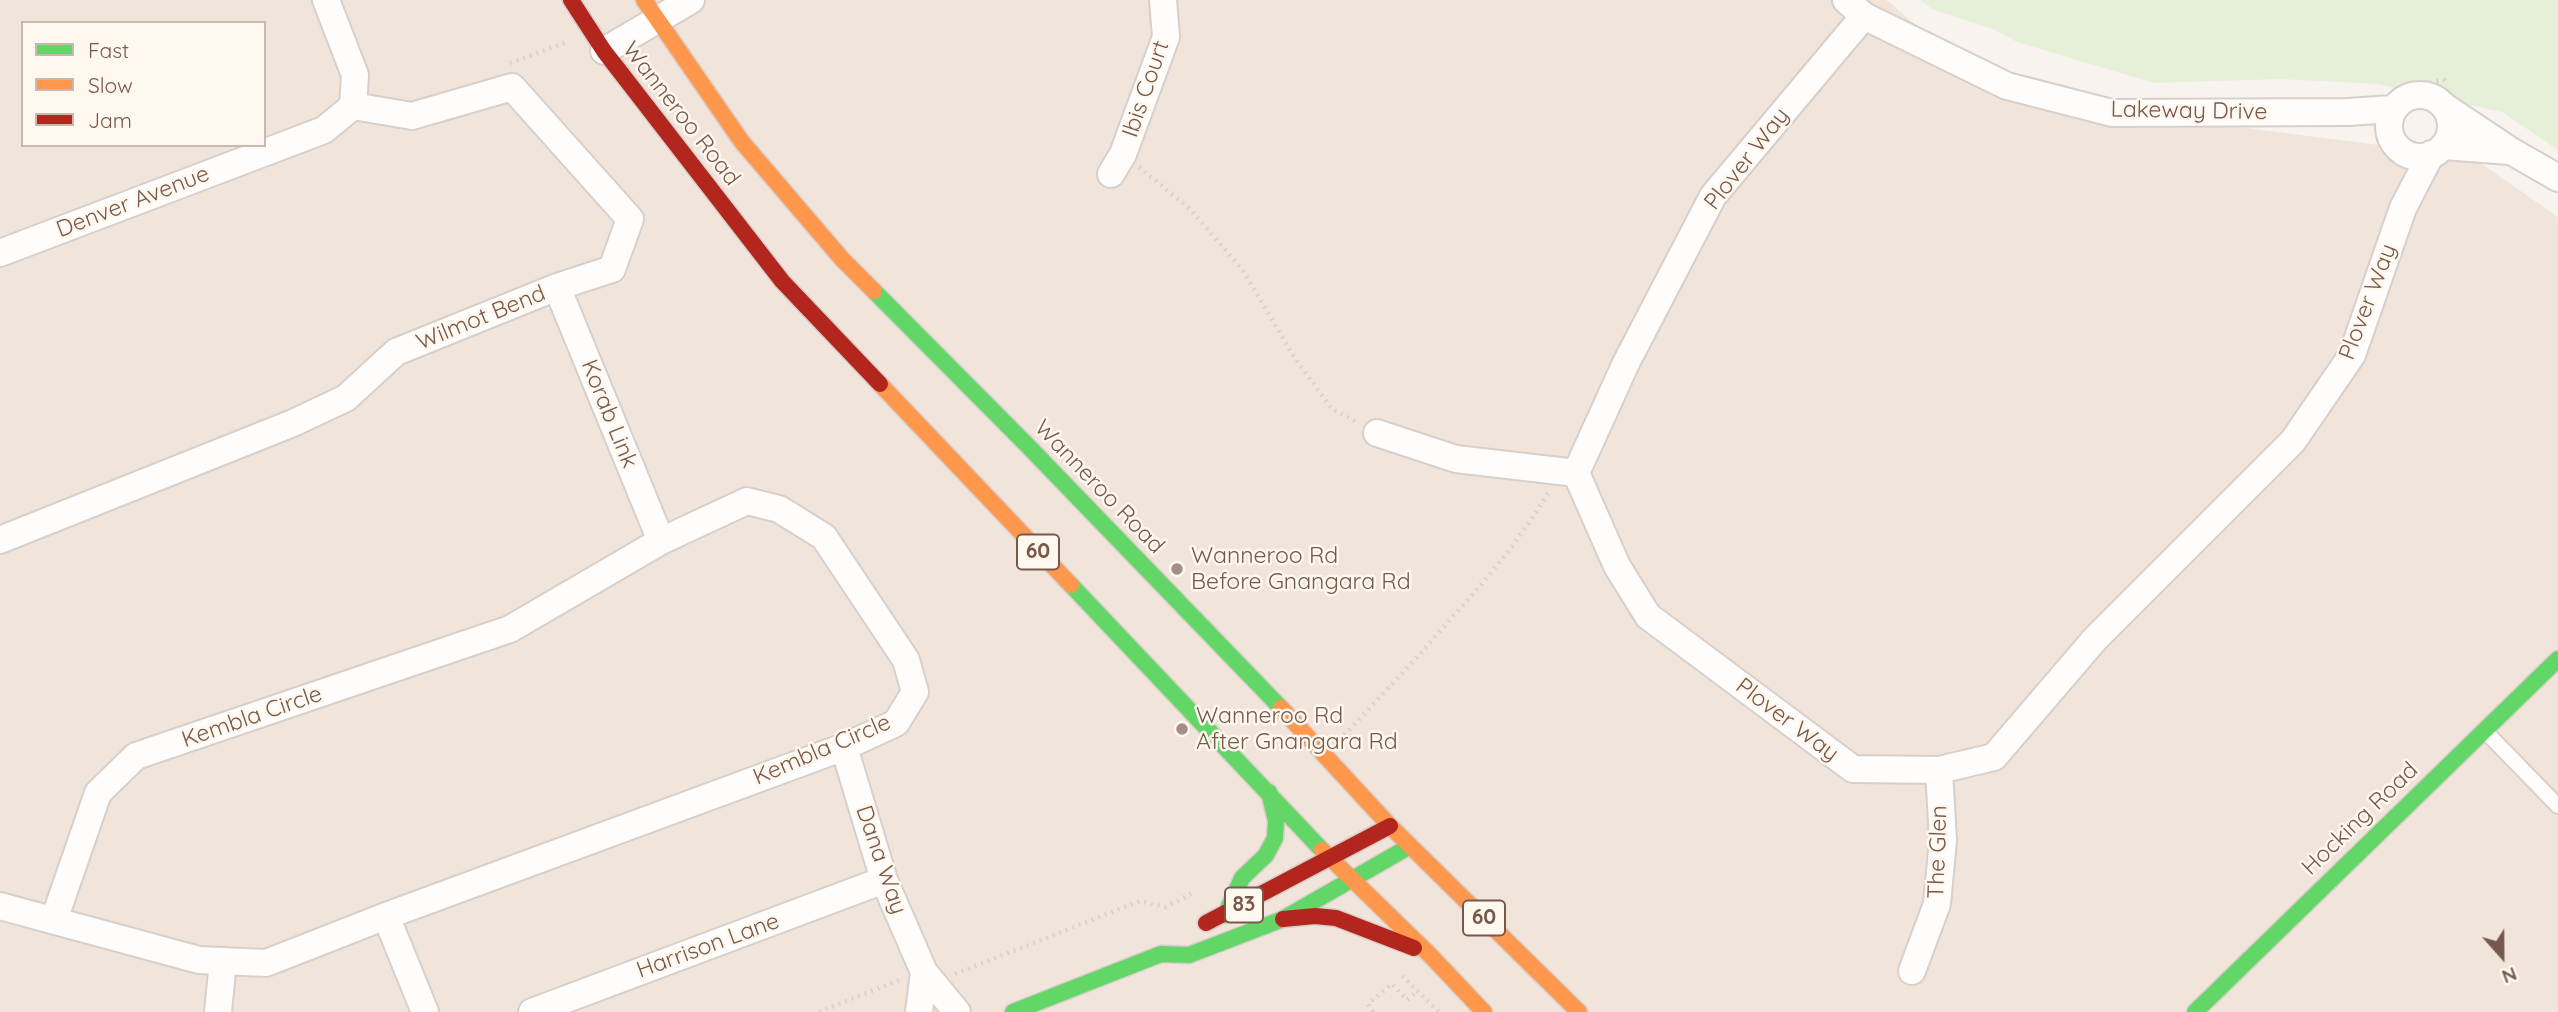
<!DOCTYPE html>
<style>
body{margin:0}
#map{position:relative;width:2558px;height:1012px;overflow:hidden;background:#f8f3ee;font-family:Quicksand,sans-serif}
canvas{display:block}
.legend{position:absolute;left:21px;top:21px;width:245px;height:126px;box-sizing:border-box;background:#fff8ef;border:2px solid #c9b8ad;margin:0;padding:9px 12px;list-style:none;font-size:21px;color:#78584b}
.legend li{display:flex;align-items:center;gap:14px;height:35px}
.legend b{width:35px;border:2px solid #c9b8ad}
.north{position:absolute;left:2467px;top:921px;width:70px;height:70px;-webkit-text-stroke:5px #fff8ef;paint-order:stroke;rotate:159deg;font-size:19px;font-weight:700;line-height:28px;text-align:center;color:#78584b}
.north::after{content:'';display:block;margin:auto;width:24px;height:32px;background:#78584b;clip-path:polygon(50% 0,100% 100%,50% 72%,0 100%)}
</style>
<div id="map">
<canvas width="2558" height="1012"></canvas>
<ul class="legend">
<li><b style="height:9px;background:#63d668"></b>Fast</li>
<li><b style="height:9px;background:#ff974d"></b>Slow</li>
<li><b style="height:9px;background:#b3261e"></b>Jam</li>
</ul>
<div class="north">N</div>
</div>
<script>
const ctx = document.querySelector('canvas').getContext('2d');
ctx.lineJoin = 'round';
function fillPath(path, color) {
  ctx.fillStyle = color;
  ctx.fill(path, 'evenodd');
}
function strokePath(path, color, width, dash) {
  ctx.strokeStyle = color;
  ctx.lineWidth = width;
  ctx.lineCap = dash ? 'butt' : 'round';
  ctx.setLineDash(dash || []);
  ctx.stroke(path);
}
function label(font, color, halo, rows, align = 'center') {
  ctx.font = font + ' Quicksand,sans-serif';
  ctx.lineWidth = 5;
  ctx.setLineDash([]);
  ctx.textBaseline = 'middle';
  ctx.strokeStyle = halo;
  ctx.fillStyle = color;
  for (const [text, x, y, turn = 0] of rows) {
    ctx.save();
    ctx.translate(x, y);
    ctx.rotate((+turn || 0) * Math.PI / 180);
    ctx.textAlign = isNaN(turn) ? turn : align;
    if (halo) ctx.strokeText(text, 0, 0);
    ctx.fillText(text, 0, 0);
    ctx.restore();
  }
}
const residential = new Path2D(`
 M0,0H1887L1998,96L2472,157L2558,217V1012H0ZM23,23H264V145H23Z`);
const green = new Path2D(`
 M1920,0H2558V150L2502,112L2377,84L2280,79L2154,83L2017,42L1993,29L1932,9Z`);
const path = new Path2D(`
 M510,63L565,43
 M2402,88L2444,80L2447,84
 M1139,167L1190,209L1242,269L1294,357L1331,408L1358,423
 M1344,735C1383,695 1420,654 1457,612C1490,575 1522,537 1548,493
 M955,974L1140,901L1165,907L1195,892
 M1402,976L1439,1012
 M819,1012L899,980
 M1373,1012L1368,1004L1392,984L1407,1000L1418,991`);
const lane = new Path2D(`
 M2485,731L2558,806`);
const street = new Path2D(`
 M1846,0L1864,16L2007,86L2112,113L2348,112L2392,109
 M1864,16L1713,196L1626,363L1576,473L1617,566L1648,616L1853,769L1939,770L1994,757L2095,639L2293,441L2352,355L2403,208L2431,154
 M604,51L691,0
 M2389 126a31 31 0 1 1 62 0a31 31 0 1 1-62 0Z
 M2445,107L2511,151L2558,178
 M2444,146L2509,151
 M1111,174L1123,154L1166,37L1163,0
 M0,253L324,130L353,106L355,75L326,0
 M557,287L661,541
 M1377,433L1456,459L1576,473
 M0,540L293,423L346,398L396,352L557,287L612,269L630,219L512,87L412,116L353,106
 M844,747L884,880L924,972L957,1012
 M0,906L199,960L266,963L386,916L844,747L896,723L915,692L906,660L824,537L779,509L747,501L661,541L510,629L136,756L98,793L54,920
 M386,916L425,1012
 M1912,971L1937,904L1943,840L1939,770
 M218,1012L223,961
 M532,1012L884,880
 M919,1012L924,972`);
const fast = new Path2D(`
 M874,291L1028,446L1281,708
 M1071,585L1322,850
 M1225,915L1242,878L1266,855L1275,838L1276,821L1269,792
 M1013,1012L1161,954L1189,955L1283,919L1410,846
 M2195,1012L2558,659`);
const slow = new Path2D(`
 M644,0L742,142L842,259L874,291
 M880,384L1071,585
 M1281,708L1390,826L1579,1012
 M1322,850L1429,954L1484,1012`);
const jam = new Path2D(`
 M571,0L604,51L782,281L880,384
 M1283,919L1315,916L1336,918L1414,948
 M1206,923L1390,826`);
const markers = [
 [1177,569,7,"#a58e84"],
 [1182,729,7,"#a58e84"]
];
const shields = [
 [1038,552,42],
 [1244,905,38],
 [1484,918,42]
];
const shieldNames = [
 ["60",1038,552],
 ["83",1244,905],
 ["60",1484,918]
];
const streetNames = [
 ["Ibis Court",1146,89,-71],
 ["Lakeway Drive",2189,111,1],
 ["Wanneroo Road",681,114,52],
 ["Plover Way",1747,159,-52],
 ["Denver Avenue",133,202,-21],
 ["Plover Way",2368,302,-69],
 ["Wilmot Bend",481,318,-22],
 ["Korab Link",609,414,68],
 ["Wanneroo Road",1099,487,46],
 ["Kembla Circle",252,717,-19],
 ["Plover Way",1787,720,37],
 ["Kembla Circle",822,750,-23],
 ["Hocking Road",2360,819,-44],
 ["The Glen",1938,852,-88],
 ["Dana Way",881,860,71],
 ["Harrison Lane",708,946,-20]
];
const poiNames = [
 ["Wanneroo Rd",1191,556],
 ["Before Gnangara Rd",1191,582],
 ["Wanneroo Rd",1196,716],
 ["After Gnangara Rd",1196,742]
];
fillPath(residential, '#f1e5db');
fillPath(green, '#e6efd8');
strokePath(lane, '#d7cfca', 18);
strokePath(street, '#d7cfca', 30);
strokePath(fast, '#d8cec9', 19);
strokePath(slow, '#d8cec9', 19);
strokePath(jam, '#d8cec9', 19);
strokePath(path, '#dad2ce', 4.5, [2, 5]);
strokePath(lane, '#fefdfc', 14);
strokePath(street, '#fefdfc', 26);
strokePath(fast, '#63d668', 16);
strokePath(slow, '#ff974d', 16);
strokePath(jam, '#b3261e', 16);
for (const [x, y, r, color] of markers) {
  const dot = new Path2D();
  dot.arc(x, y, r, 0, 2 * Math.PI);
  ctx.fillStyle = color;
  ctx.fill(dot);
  strokePath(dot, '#fff8ef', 2.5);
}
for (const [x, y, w] of shields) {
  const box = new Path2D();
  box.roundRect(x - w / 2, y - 17.5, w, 35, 5);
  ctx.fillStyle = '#fff8ef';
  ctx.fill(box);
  strokePath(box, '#78584b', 2);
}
label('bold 21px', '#78584b', null, shieldNames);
label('23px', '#78584b', '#fff8ef', streetNames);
label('23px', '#78584b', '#fff8ef', poiNames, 'left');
</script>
